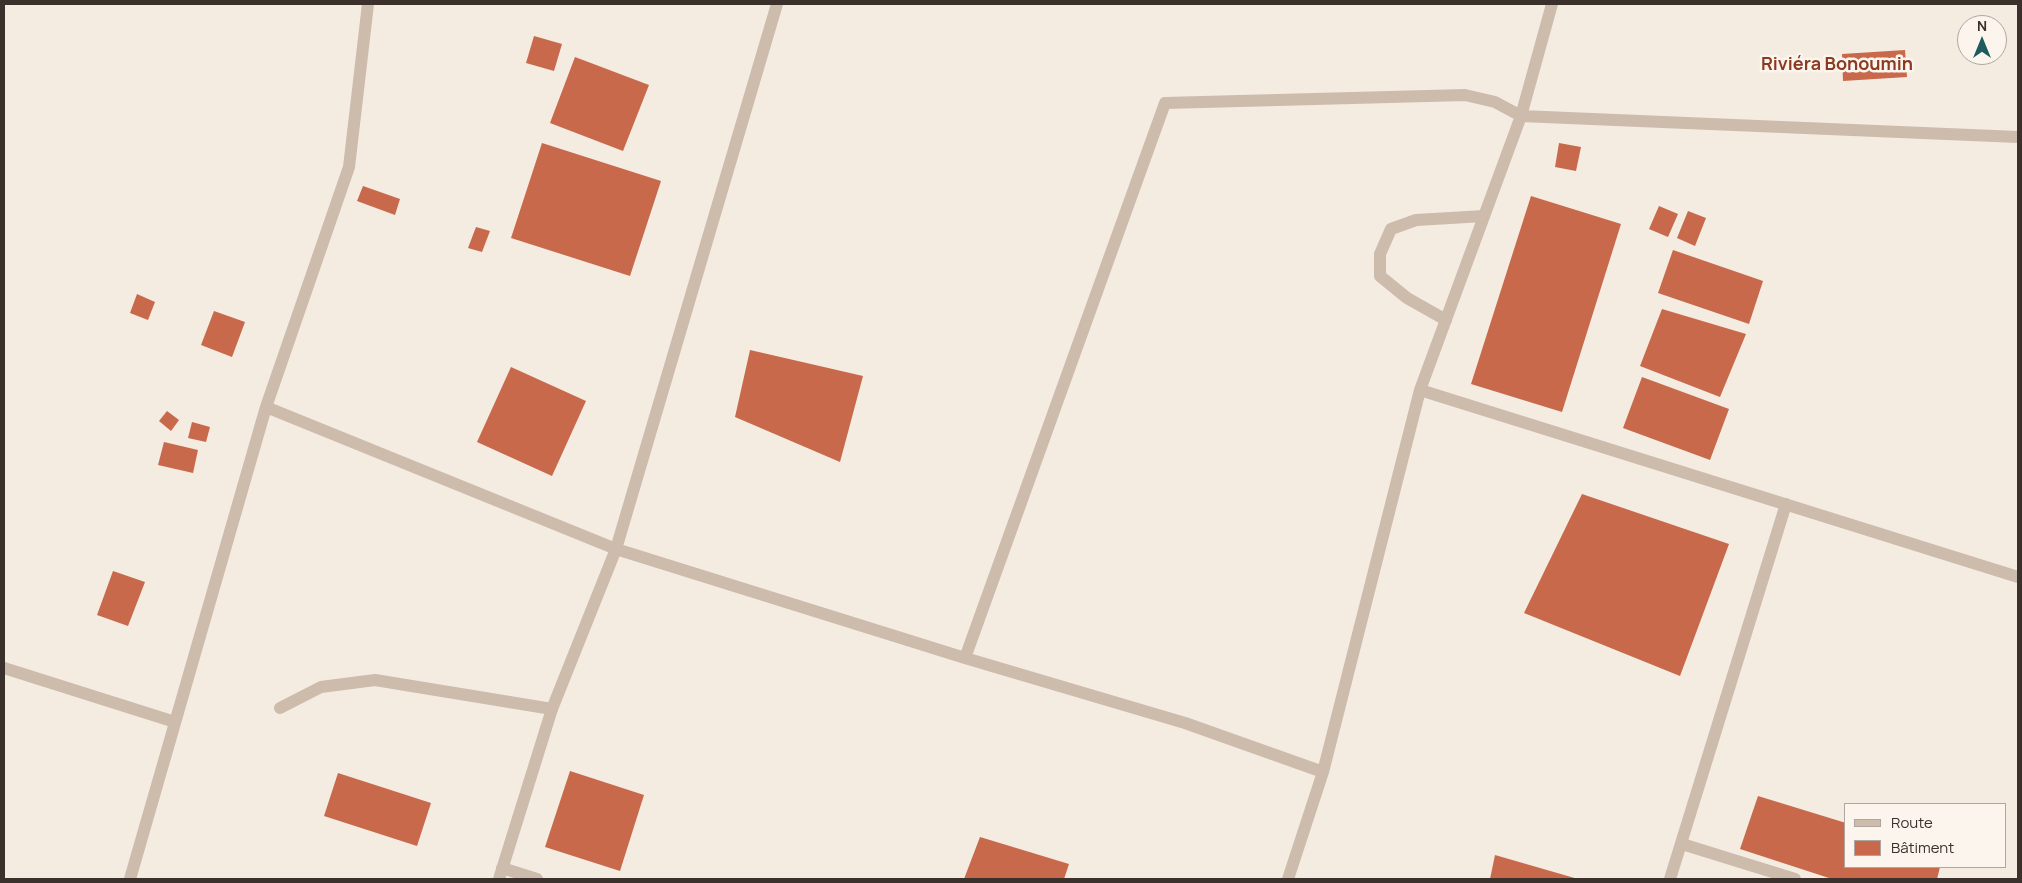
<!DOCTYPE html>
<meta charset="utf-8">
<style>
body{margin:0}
#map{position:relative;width:2022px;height:883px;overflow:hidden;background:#f4ebe1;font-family:Manrope,sans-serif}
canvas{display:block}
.frame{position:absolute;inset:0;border:5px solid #3b302b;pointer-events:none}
.legend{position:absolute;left:1844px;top:803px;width:162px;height:65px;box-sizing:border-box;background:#fbf5ee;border:1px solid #aea6a0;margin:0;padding:6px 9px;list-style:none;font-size:15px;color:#3b302b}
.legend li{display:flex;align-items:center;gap:10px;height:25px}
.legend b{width:25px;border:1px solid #aea6a0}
.north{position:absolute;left:1957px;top:15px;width:50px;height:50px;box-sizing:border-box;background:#fbf5ee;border:1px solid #aea6a0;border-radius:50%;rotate:0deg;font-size:14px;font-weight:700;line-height:20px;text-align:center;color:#3b302b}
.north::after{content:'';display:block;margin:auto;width:18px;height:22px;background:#1f5a5e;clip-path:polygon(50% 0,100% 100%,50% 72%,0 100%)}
</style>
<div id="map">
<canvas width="2022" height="883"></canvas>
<div class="frame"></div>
<ul class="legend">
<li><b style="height:6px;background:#cdbbac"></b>Route</li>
<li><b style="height:14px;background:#c8694b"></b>Bâtiment</li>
</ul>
<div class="north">N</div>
</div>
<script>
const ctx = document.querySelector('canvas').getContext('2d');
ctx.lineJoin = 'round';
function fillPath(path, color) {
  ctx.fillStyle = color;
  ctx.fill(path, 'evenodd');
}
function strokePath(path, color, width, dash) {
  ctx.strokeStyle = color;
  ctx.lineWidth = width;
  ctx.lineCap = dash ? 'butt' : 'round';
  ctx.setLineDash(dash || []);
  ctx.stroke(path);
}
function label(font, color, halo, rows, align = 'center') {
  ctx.font = font + ' Manrope,sans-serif';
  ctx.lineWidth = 5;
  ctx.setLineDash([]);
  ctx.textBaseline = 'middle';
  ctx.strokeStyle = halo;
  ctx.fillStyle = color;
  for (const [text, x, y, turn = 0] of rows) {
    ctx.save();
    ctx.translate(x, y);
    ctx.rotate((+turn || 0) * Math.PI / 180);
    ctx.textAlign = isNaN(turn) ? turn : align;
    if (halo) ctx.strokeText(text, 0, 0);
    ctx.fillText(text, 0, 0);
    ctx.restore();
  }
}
const building = new Path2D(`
 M534,36L562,44L554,71L526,63Z
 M1905,50L1907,77L1843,81L1842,54Z
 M575,57L649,85L623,151L550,123Z
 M542,143L661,181L630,276L511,238Z
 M1559,143L1581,147L1576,171L1555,167Z
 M363,186L400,199L395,215L357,201Z
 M1531,196L1621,224L1562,412L1471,384Z
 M1659,206L1678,214L1668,237L1649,229Z
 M1688,211L1706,218L1695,246L1677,238Z
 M476,227L490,231L482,252L468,248Z
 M1673,250L1763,281L1749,324L1658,293Z
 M137,294L155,302L148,320L130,313Z
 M1662,309L1746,334L1720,397L1640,366Z
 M214,311L245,322L232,357L201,345Z
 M750,350L863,376L840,462L735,417Z
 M511,367L586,401L552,476L477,442Z
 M1642,377L1729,409L1710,460L1623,428Z
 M167,411L179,420L171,431L159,421Z
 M192,422L210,427L206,442L188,438Z
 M164,442L198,450L193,473L158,465Z
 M1582,494L1729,544L1680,676L1524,613Z
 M113,571L145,582L128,626L97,615Z
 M570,771L644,795L620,871L545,847Z
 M338,773L431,803L417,846L324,816Z
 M1758,796L1846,823V867H1940L1937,879H1832L1740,849Z
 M980,837L1069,864L1064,879H964Z
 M1495,855L1578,879H1490Z`);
const service = new Path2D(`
 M1446,320L1407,298L1380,276V254L1391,229L1416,220L1484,216
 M280,708L321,687L375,680L552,709`);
const minor = new Path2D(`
 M1420,390L2018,577
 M266,407L616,549L965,658L1185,723L1323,772
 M965,658L1165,103L1465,95L1495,102L1521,116L2018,137
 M4,668L175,722
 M1682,844L1795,879
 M502,868L537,879
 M130,879L266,407L349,167L368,4
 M499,879L552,709L616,549L777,4
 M1288,879L1323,772L1420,390L1521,116L1552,4
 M1670,879L1786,504`);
const districtNames = [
 ["Riviéra Bonoumin",1837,65]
];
fillPath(building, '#c8694b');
strokePath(service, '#cdbbac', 12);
strokePath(minor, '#cdbbac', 12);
label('bold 18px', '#8c3b22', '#fbf5ee', districtNames);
</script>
